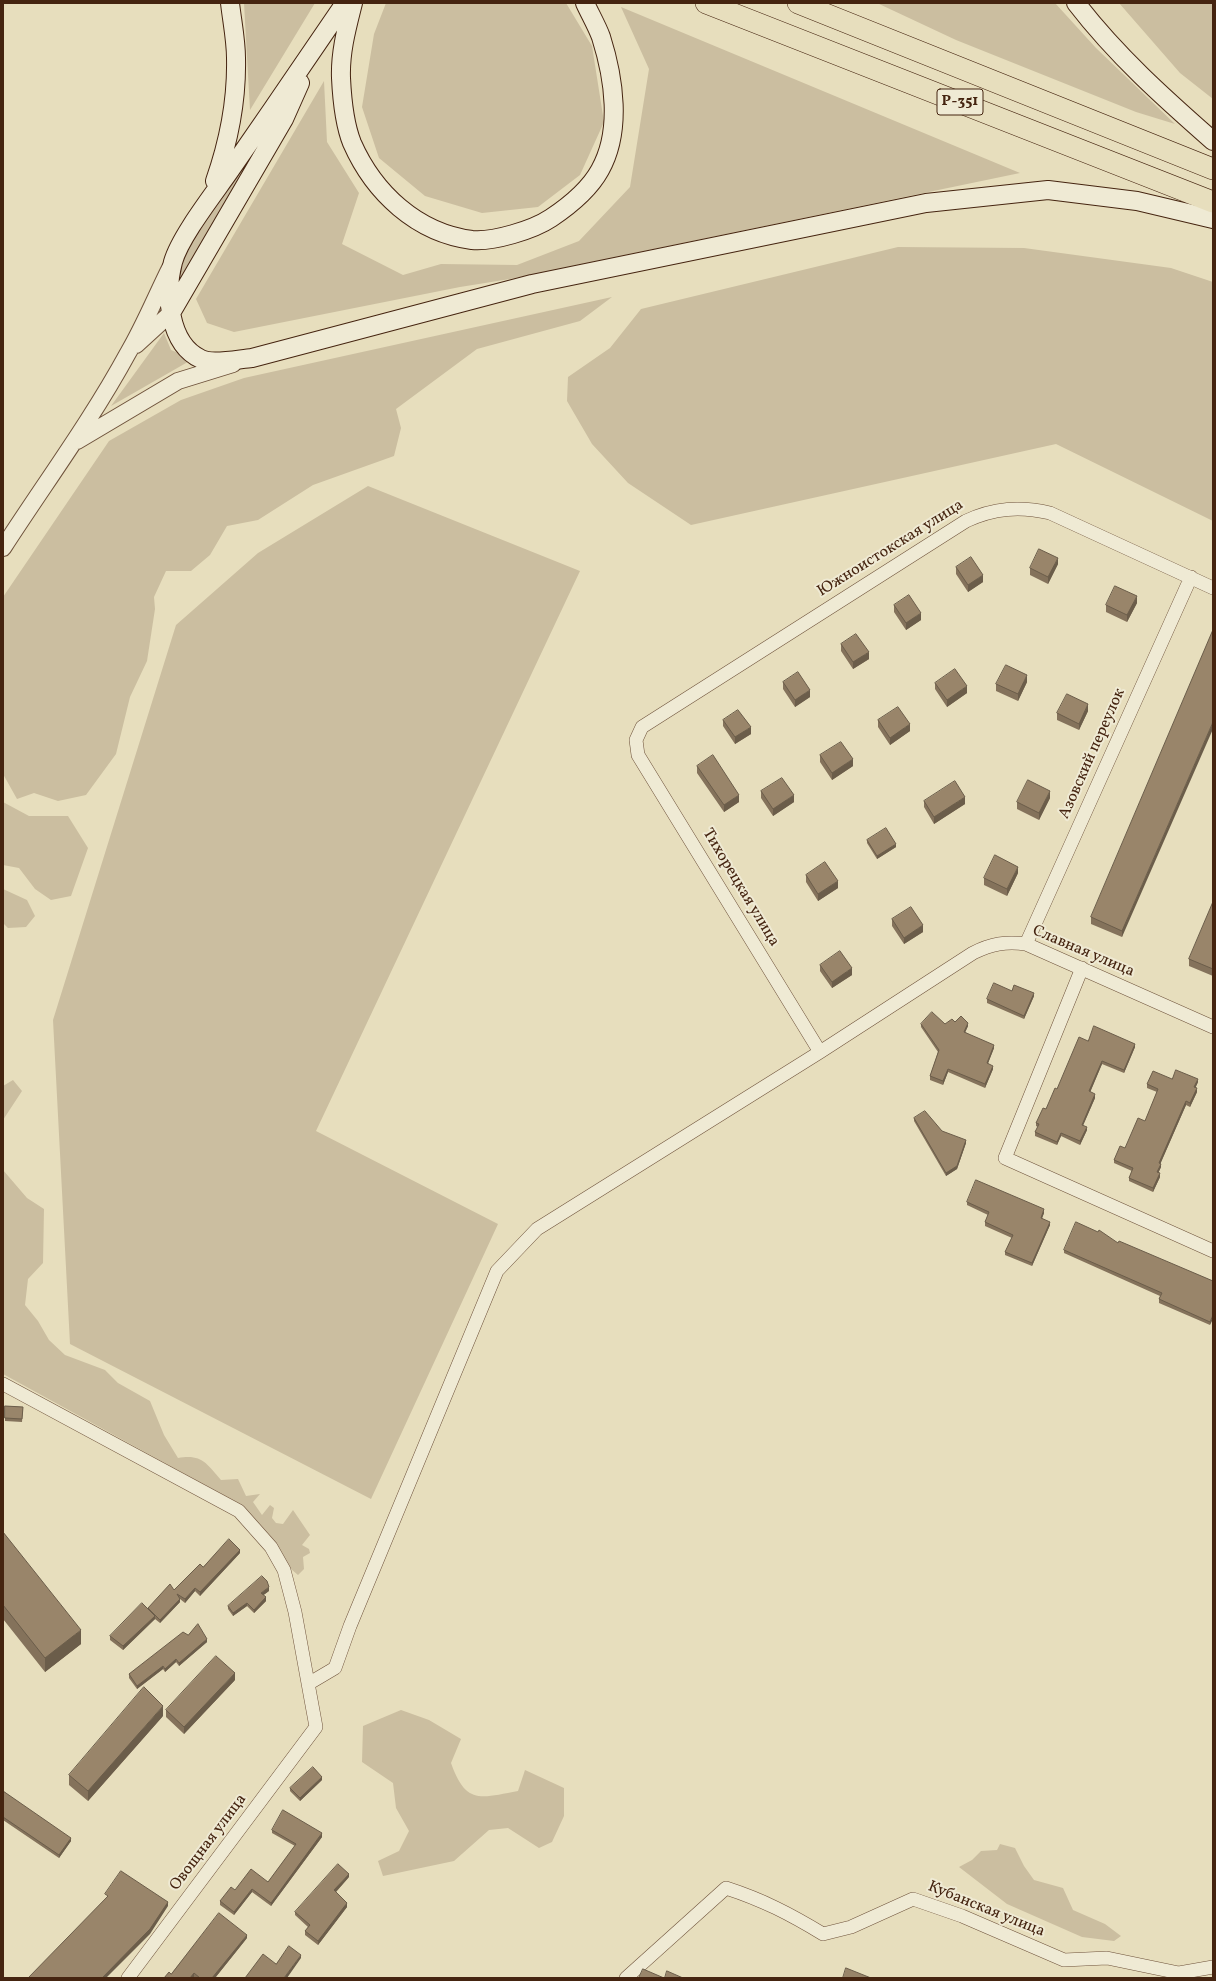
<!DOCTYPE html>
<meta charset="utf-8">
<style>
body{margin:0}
#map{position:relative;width:1216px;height:1981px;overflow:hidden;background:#e7debd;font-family:Vollkorn,serif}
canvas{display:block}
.frame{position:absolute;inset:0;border:4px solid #452410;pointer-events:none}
</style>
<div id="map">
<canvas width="1216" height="1981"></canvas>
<div class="frame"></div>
</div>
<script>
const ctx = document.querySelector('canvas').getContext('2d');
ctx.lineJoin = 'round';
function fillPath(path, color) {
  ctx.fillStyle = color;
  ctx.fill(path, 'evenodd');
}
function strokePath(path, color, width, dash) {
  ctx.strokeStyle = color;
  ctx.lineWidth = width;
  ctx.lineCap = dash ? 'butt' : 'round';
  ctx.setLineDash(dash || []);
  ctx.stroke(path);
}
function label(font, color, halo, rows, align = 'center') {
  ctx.font = font + ' Vollkorn,serif';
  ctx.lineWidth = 4;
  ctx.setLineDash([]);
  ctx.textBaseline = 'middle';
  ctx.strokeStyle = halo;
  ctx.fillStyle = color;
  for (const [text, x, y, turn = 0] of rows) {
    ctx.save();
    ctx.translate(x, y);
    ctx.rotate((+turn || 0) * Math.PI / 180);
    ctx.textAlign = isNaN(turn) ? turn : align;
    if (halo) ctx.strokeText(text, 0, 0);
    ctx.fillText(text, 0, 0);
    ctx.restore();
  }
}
const green = new Path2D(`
 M244,3H315L250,110Z
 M386,3H566L592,46L604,122L580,175L538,207L482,213L425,196L379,158L362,107L374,34Z
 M877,3H1055L1096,48L1175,124L1136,112L956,40Z
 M1119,3H1213V99L1180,73Z
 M621,7L1020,173L510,279L460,287L234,332L207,323L196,299L324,81L327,142L359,193L342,244L403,275L441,264L517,265L579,241L630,187L649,69Z
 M291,95L179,285L177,270L238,166Z
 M898,247L1024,248L1171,268L1213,282V521L1056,444L691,525L628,483L592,444L567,401L568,377L610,348L641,309Z
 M612,297L580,321L477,349L396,409L401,428L394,456L313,485L258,520L227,526L210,555L191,571H166L154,597L155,609L147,661L130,697L116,754L86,795L58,801L34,793L17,799L3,774V597L109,441L181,400L244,378Z
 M164,333L171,350L193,359L111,406Z
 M368,486L580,571L316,1131L498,1224L371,1499L70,1344L53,1020L176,625L258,553Z
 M3,802L29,816H68L88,848L71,896L51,900L35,889L19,868L3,865Z
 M3,889L27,900L35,916L26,927L8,928L3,923Z
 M13,1080L22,1091L3,1120V1086Z
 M3,1170L27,1198L44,1209L43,1263L28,1279L25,1305L38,1321L49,1340L65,1355L105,1370L118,1383L150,1401L164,1435L178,1458C202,1454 206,1463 221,1480L238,1479L246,1496L260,1494L253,1502L262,1515L270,1505L274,1508L272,1518L276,1523L283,1524L293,1510L310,1535L302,1545L309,1549L310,1553L303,1557L304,1569L298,1575L291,1569L275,1545L243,1506L3,1374Z
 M401,1710L429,1720L461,1739L451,1763C466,1805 480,1798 518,1791L525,1770L564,1788V1816L552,1842L539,1848L508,1828L489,1830L454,1861L383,1876L378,1861L399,1851L409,1831L396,1808L393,1783L362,1762L363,1726Z
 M1000,1844L1015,1848L1024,1866L1034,1880L1063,1888L1073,1910L1105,1924L1121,1936L1114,1941L1082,1937L1007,1904L959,1867L972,1860L981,1851L997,1850Z`);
const minor = new Path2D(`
 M1026,944L1191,577
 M1082,968L1005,1158L1213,1251
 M820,1052L638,755L636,740L642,727L966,521C994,508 1020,506 1050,513L1213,588
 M3,1384L239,1511L271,1547L284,1570L295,1612L316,1727L128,1978
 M308,1684L335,1668L350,1626L497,1271L537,1229L820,1052L973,953C991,944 1006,941 1026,944L1213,1027
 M626,1978L726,1888C763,1900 790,1914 823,1934L851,1927L913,1899L962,1916L1064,1960L1107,1958L1179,1973L1213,1967`);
const tertiary = new Path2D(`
 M136,345L171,313
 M77,441L178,381L233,364
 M3,548C45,483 91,421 128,353C144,326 156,296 170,268`);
const secondary = new Path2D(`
 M345,3C307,59 268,116 229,172C213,195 180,237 173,262C165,292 168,344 201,359C212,365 239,359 252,358L532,284L926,203L1048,190L1137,201L1213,219
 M353,3C347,27 340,52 341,78C342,99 344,123 352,143C374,193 417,233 472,240C493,242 533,230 551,218C569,206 589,190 600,170C622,131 614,78 601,37C597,26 590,14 585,3
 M1076,3C1116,55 1164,98 1213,141
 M215,181C229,141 237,101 236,58C236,40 232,21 230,3
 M171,313L284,119L300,83`);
const trunk = new Path2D(`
 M706,3L1213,202
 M798,3L1213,169`);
const wall = new Path2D(`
 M1058,564L1048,584L1030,575V568Z
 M956,567L983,582L968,592L956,574Z
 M1137,603L1127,622L1106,612V605Z
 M894,605L921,620L906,630L894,612Z
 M1213,630L1122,937L1091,924V917Z
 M841,644L869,659L853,669L841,651Z
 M783,682L810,697L795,707L783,689Z
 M1027,682L1018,701L996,691V684Z
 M935,683L967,693L947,707L935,689Z
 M1088,711L1079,730L1057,720V713Z
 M723,720L751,734L735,744L723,726Z
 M878,720L910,731L890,745L878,727Z
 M820,755L853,766L832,780L820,762Z
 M697,766L739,802L724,812L697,773Z
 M761,791L794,802L773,816L761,798Z
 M1050,798L1039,820L1017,809V802Z
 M924,801L965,804L934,824L924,807Z
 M867,840L896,847L877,859L867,843Z
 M1018,873L1007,896L984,885V878Z
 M806,875L838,888L818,901L806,882Z
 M1213,902V976L1189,966V959Z
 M892,919L923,932L904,944L892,926Z
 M820,965L852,975L832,988L820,971Z
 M1012,991L1034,996L1024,1019L987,1003V999Z
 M955,1022L968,1026L965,1032L994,1048L988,1063L993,1069L985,1088L948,1072L943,1085L930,1080V1076L938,1052L921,1027V1024H945Z
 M1088,1041L1135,1047L1124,1073L1102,1064L1090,1092L1095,1098L1083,1125L1087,1130L1080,1145L1061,1136L1057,1145L1035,1136V1132L1038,1127L1036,1126V1123L1046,1109L1057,1089Z
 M1172,1079L1198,1082L1195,1088L1197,1092L1190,1107L1186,1105L1160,1164L1161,1167L1158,1173L1160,1177L1153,1192L1129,1181V1178L1132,1171L1114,1163V1160L1125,1148L1145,1121L1157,1092L1147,1088V1084Z
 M914,1118L966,1143L957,1169L946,1176L914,1121Z
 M967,1202L1044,1213L1042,1218L1050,1225L1032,1266L1005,1255V1252L1012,1238L985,1226V1222L988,1215L967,1205Z
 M1118,1243L1213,1281L1210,1325L1159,1303V1299L1160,1296L1064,1253V1250Z
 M5,1406L23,1407L22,1422L5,1421Z
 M3,1532L81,1644L45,1672L3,1619Z
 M240,1553L200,1596L195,1591L185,1603L180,1599V1602L160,1623L155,1619L123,1650L110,1640V1636L174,1590L203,1567Z
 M269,1591L263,1595L266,1601L254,1613L247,1606L233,1616L228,1609V1606Z
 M188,1635L207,1642L179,1666L176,1662L165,1672L163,1669L137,1689L129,1678V1674Z
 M235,1680L184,1734L166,1717V1710Z
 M163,1716L88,1801L69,1785V1775Z
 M322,1780L300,1801L290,1791V1788Z
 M3,1791L71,1841L59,1858L3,1820Z
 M272,1830L322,1837L271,1906L252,1892L234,1915L220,1905V1901L235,1890L268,1882L295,1846L272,1833Z
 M349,1877L336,1892L347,1907L318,1945L305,1935V1931L308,1927L295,1915V1912Z
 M247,1938L215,1978H196L194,1977L193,1978H164L171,1974Z`);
const shadedWall = new Path2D(`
 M1058,558V564L1048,584V577Z
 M983,575V582L968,592V585Z
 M1137,596V603L1127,622V615Z
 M921,613V620L906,630V623Z
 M869,652V659L853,669V662Z
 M1027,675V682L1018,701V694Z
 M967,686V693L947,707V700Z
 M810,690V697L795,707V700Z
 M1088,704V711L1079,730V724Z
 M1213,722V729L1122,937V931Z
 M910,724V731L890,745V738Z
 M751,727V734L735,744V737Z
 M853,759V766L832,780V773Z
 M1050,791V798L1039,820V813Z
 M739,795V802L724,812V805Z
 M794,795V802L773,816V809Z
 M965,797V804L934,824V817Z
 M896,844V847L877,859V856Z
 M1018,867V873L1007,896V889Z
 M838,881V888L818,901V894Z
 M923,925V932L904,944V938Z
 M852,968V975L832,988V982Z
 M1034,993V996L1024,1019V1016Z
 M968,1023V1026L964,1035V1032Z
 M1135,1044V1047L1124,1073V1070Z
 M994,1045V1048L987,1066V1063Z
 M1102,1061V1064L1089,1095V1091Z
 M993,1066V1069L985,1088V1084Z
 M948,1069V1072L943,1085V1081Z
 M1198,1079V1082L1194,1091V1087Z
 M1197,1088V1092L1190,1107V1103Z
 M1095,1094V1098L1082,1128V1125Z
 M1186,1101V1105L1159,1167V1163Z
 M1087,1127V1130L1080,1145V1141Z
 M1061,1133V1136L1057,1145V1142Z
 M966,1140V1143L957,1169L946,1176V1173Z
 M1161,1164V1167L1157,1176V1172Z
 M1160,1173V1177L1153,1192V1188Z
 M1044,1209V1213L1041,1221V1218Z
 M1050,1222V1225L1032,1266V1263Z
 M1213,1315V1319L1210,1325V1322Z
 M240,1550V1553L200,1596V1592Z
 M269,1587V1591L261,1597V1593Z
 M195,1588V1591L185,1603V1599Z
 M266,1597V1601L254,1613V1610Z
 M180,1599V1602L160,1623V1620Z
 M247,1603V1606L233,1616V1613Z
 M155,1616V1619L123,1650V1646Z
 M81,1630V1644L45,1672V1658Z
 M207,1639V1642L179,1666V1663Z
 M176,1659V1662L165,1672V1669Z
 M163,1666V1669L137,1689V1686Z
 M235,1673V1680L184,1734V1727Z
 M163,1706V1716L88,1801V1791Z
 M322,1777V1780L300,1801V1798Z
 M322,1833V1837L271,1906V1903Z
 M71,1838V1841L59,1858V1855Z
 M349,1874V1877L334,1894V1890Z
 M252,1889V1892L234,1915V1912Z
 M168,1902V1906L150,1934L106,1978H102Z
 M347,1903V1907L318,1945V1941Z
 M247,1935V1938L215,1978H212Z
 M301,1955V1958L287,1978H284Z
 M194,1973V1977L193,1978H190Z`);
const building = new Path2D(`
 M1039,549L1058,558L1048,577L1030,568Z
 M971,557L983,575L968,585L956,567Z
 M1115,586L1137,596L1127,615L1106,605Z
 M909,595L921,613L906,623L894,605Z
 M1213,630V722L1122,931L1091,917Z
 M856,634L869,652L853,662L841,644Z
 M1006,665L1027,675L1018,694L996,684Z
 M955,669L967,686L947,700L935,683Z
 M798,672L810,690L795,700L783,682Z
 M1067,694L1088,704L1079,724L1057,713Z
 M898,707L910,724L890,738L878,720Z
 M738,710L751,727L735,737L723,720Z
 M841,742L853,759L832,773L820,755Z
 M713,755L739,795L724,805L697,766Z
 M782,778L794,795L773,809L761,791Z
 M1028,780L1050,791L1039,813L1017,802Z
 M955,781L965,797L934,817L924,801Z
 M886,828L896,844L877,856L867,840Z
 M995,855L1018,867L1007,889L984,878Z
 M825,862L838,881L818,894L806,875Z
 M1213,902V969L1189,959Z
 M911,907L923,925L904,938L892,919Z
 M840,951L852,968L832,982L820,965Z
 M994,983L1012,991L1014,985L1034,993L1024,1016L987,999Z
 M932,1012L945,1024L952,1019L955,1022L961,1016L968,1023L964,1032L994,1045L987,1063L993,1066L985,1084L948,1069L943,1081L930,1076L939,1050L921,1024Z
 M1094,1026L1135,1044L1124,1070L1102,1061L1089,1091L1095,1094L1082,1125L1087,1127L1080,1141L1061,1133L1057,1142L1035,1132L1039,1124L1036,1123L1043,1108L1046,1109L1055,1088L1057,1089L1079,1037L1088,1041Z
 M1176,1070L1198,1079L1194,1087L1197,1088L1190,1103L1186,1101L1159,1163L1161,1164L1157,1172L1160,1173L1153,1188L1129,1178L1133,1168L1114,1160L1120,1146L1125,1148L1138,1118L1145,1121L1158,1089L1147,1084L1153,1071L1172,1079Z
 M925,1111L942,1131L966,1140L957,1166L946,1173L914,1118Z
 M976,1180L1044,1209L1041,1218L1050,1222L1032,1263L1005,1252L1013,1235L985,1222L989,1212L967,1202Z
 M1076,1222L1098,1232L1099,1230L1118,1243L1119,1241L1213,1281V1315L1210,1322L1159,1299L1162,1293L1064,1250Z
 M5,1406L23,1407L22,1419L5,1418Z
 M3,1532L81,1630L45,1658L3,1605Z
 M229,1539L240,1550L200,1592L195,1588L185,1599L177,1594L180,1599L160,1620L148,1608L170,1584L174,1590L200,1564L203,1567Z
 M262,1576L267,1581L269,1587L261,1593L266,1597L254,1610L247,1603L233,1613L228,1606Z
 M142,1603L155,1616L123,1646L110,1636Z
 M198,1624L207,1639L179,1663L176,1659L165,1669L163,1666L137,1686L129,1674L183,1632L188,1635Z
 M216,1656L235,1673L184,1727L166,1710Z
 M144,1687L163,1706L88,1791L69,1775Z
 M313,1767L322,1777L300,1798L290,1788Z
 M3,1791L71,1838L59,1855L3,1817Z
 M283,1810L322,1833L271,1903L252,1889L234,1912L220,1901L231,1887L235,1890L251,1869L268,1882L296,1844L272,1830Z
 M338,1864L349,1874L334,1890L347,1903L318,1941L305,1931L310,1925L295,1912Z
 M121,1871L168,1902L150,1929L102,1978H28L108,1896L105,1894Z
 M219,1913L247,1935L212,1978H200L194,1973L190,1978H164L169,1972L171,1974Z
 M289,1946L301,1955L284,1978H245L263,1954L276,1964Z
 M846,1968L871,1978H843Z
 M643,1969L664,1978H639Z
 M667,1971L683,1978H665Z`);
const shields = [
 [960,102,46]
];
const shieldNames = [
 ["Р-351",960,102]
];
const streetNames = [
 ["Южноистокская улица",891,549,-32],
 ["Азовский переулок",1093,754,-66],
 ["Тихорецкая улица",740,888,59],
 ["Славная улица",1083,952,23],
 ["Овощная улица",209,1843,-53],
 ["Кубанская улица",986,1910,22]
];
fillPath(green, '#cbbea0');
strokePath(minor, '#6e523b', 14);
strokePath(tertiary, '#6e523b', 18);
strokePath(secondary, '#452410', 20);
strokePath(trunk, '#452410', 22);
strokePath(minor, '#efead4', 13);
strokePath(tertiary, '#efead4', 16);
strokePath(secondary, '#efead4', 18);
strokePath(trunk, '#e7debd', 21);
fillPath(wall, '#84725b');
fillPath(shadedWall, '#6b5d4a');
fillPath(building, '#99856a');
strokePath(building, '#6b5d4a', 1);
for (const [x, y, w] of shields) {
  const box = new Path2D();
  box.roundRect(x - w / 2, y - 13, w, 26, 3);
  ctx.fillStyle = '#efead4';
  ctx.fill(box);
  strokePath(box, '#452410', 1);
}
label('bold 15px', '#452410', null, shieldNames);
label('16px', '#452410', '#efead4', streetNames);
</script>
